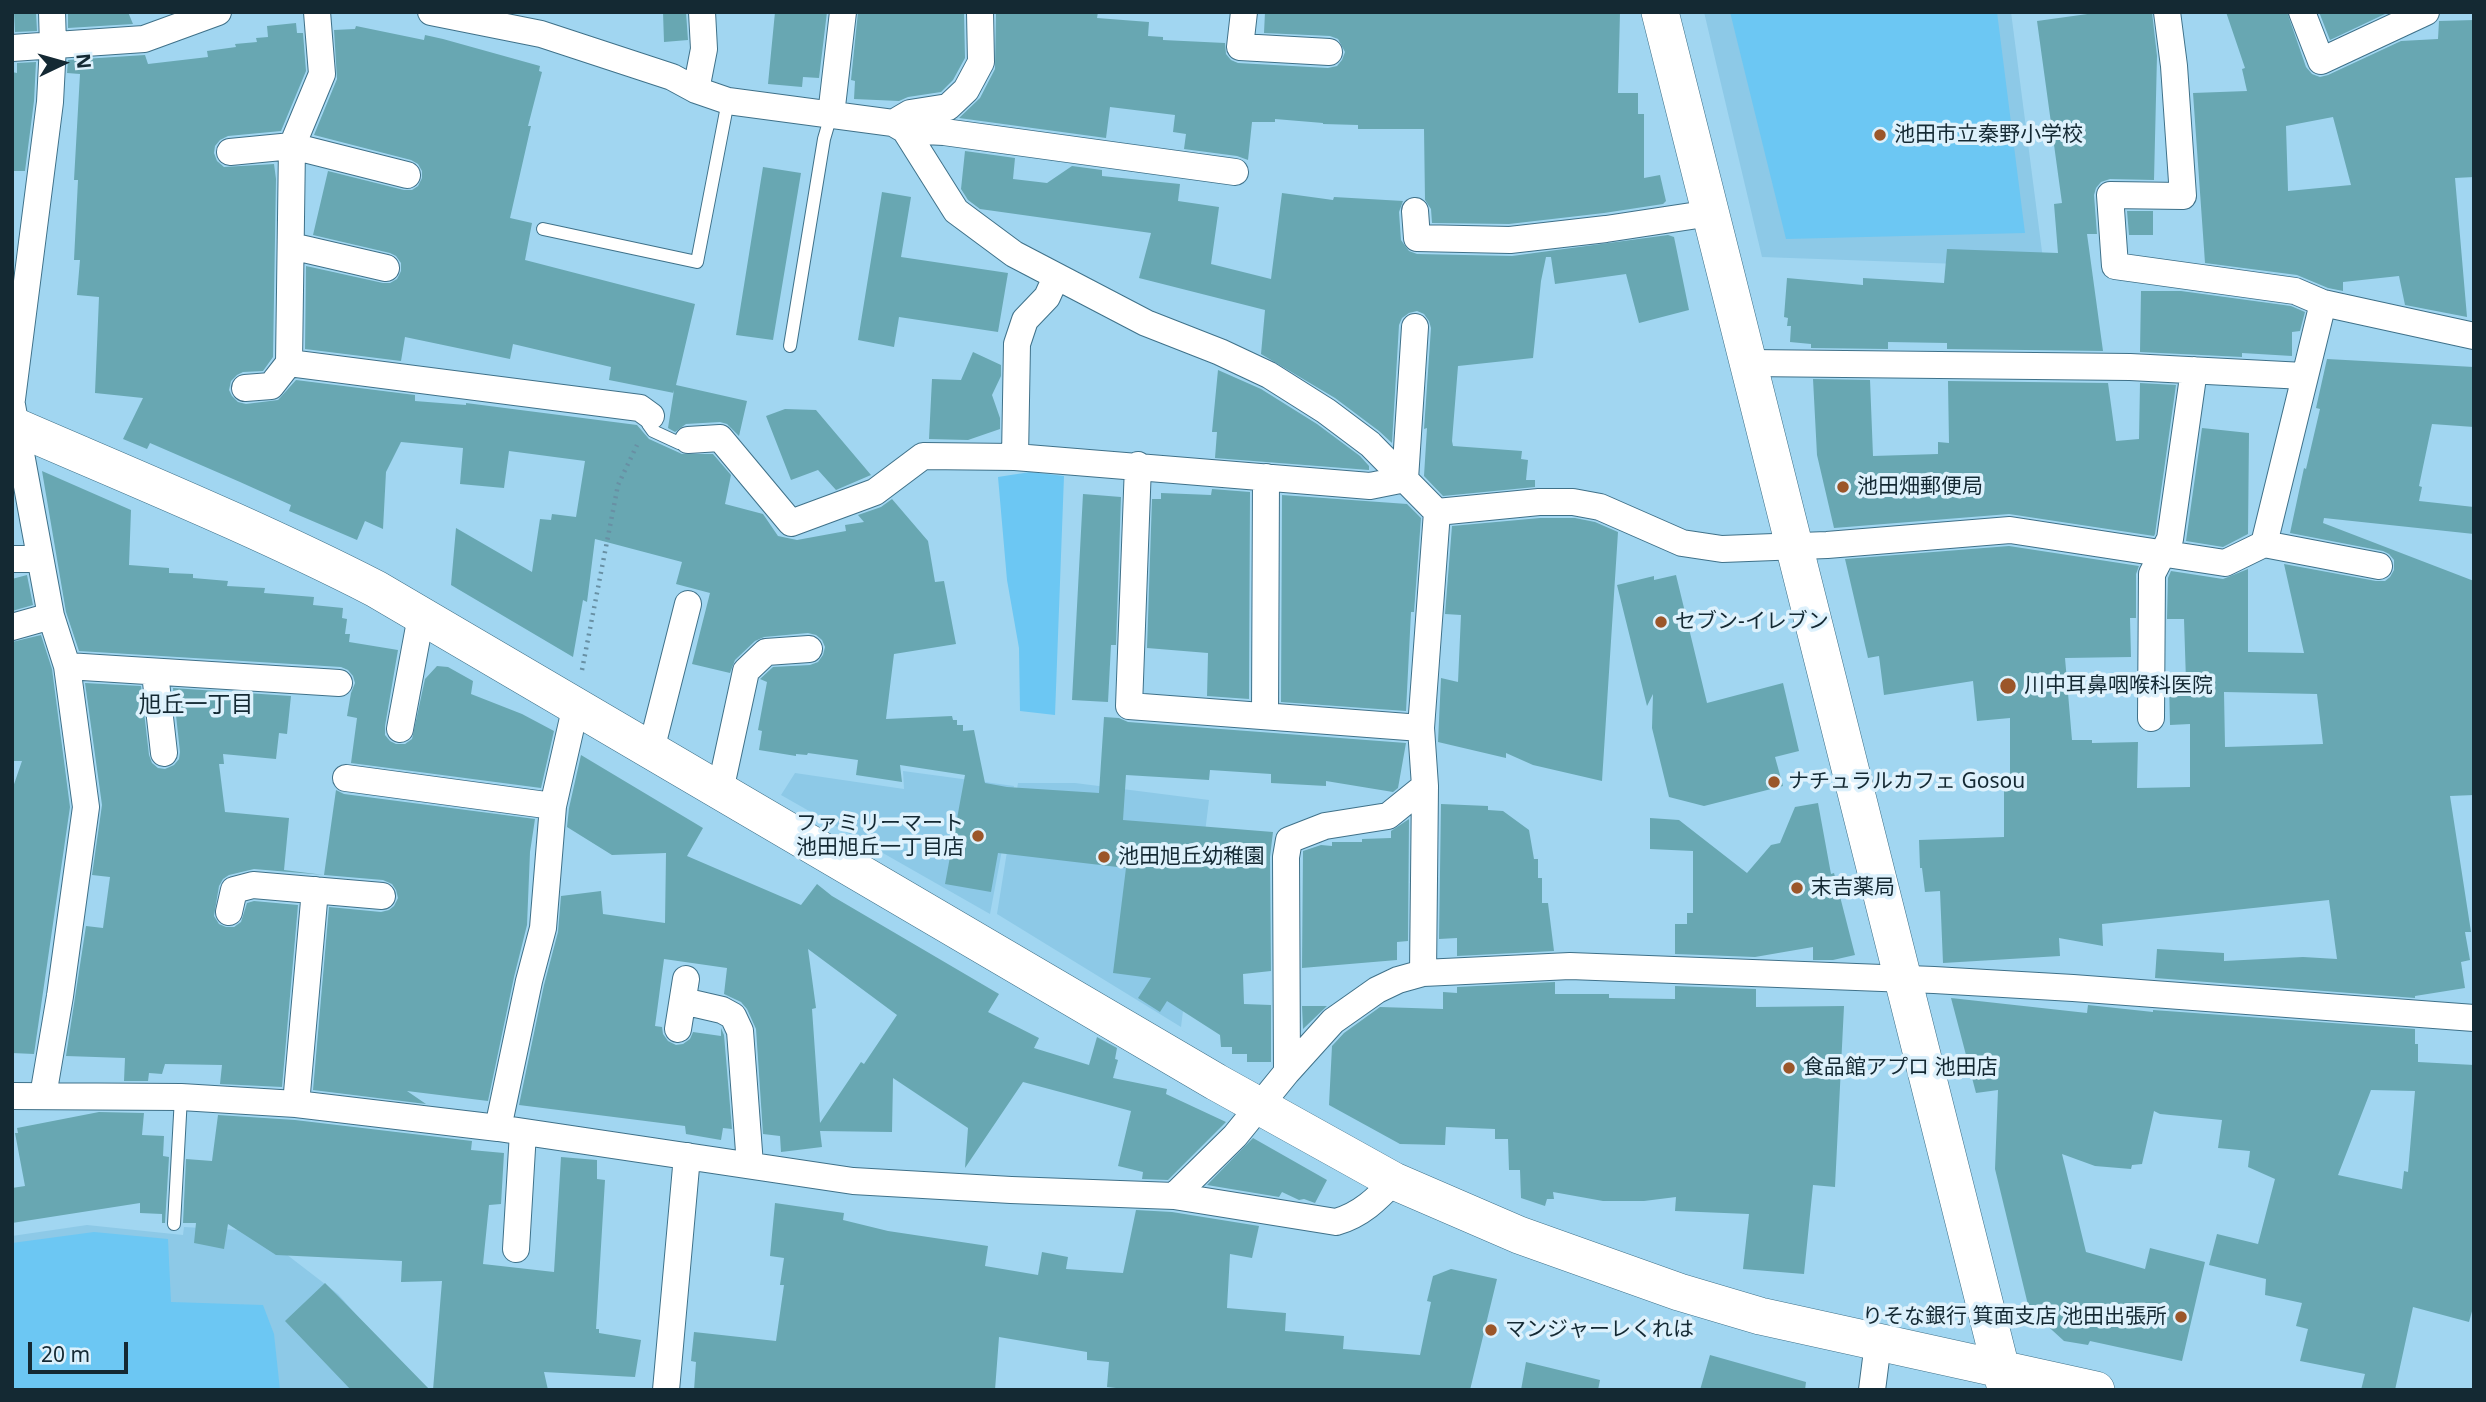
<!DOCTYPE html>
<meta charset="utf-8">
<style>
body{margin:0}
#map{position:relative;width:2486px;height:1402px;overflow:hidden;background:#a1d6f1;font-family:"Noto Sans",sans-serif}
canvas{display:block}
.frame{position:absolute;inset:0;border:14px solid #142933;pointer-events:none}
.north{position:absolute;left:28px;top:28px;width:70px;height:70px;-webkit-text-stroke:5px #ddf1fc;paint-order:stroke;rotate:85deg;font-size:19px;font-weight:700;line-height:28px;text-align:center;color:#142933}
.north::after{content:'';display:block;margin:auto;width:24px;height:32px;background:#142933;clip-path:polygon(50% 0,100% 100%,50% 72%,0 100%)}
.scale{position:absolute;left:28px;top:1342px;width:100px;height:32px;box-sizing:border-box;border:4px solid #142933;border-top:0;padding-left:9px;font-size:21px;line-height:24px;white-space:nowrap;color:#142933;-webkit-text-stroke:5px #ddf1fc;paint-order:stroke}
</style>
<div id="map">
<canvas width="2486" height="1402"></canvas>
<div class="frame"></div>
<div class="north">N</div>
<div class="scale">20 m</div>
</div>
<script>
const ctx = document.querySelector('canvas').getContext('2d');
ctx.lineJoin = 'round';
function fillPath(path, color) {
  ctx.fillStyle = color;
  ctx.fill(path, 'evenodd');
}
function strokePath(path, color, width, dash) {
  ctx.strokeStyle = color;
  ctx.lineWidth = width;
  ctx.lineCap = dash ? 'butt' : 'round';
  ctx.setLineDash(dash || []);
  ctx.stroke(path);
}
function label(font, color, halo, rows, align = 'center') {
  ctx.font = font + ' "Noto Sans","Noto Sans JP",sans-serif';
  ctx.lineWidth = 7;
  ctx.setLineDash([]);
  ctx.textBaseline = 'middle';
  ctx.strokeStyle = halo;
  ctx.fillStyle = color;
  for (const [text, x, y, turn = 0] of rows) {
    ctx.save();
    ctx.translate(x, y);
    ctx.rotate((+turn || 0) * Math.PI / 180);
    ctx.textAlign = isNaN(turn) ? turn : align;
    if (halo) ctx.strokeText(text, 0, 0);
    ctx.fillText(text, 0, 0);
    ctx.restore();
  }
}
const built = new Path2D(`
 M1704,12H2011L2044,267L1762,257Z
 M903,771L1014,786L990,914L781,795L795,773L904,789Z
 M1018,783H1075L1209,800L1181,1027L997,914Z
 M87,1225L183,1235L184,1227L256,1231L338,1294L402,1367L405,1390H12V1236Z`);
const green = new Path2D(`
 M1730,12H1997L2025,233L1786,239Z
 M1030,472L1064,476L1055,715L1020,711L1019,648L1007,580L998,477Z
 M94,1232L168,1239L171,1302L263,1305L274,1334L280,1390H12V1243Z`);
const building = new Path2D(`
 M14,12H36L37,31L15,32Z
 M68,12H128L133,24L68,28Z
 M663,12H686L688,40L664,42Z
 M775,12H827L819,78L803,77L802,87L768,84Z
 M858,12H964L965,58L953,80L941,92L908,97L899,101L854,99L855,81L851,80Z
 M996,12H1098L1097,18L1149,22L1148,36L1163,37V40L1225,43L1226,54L1231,60L1238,63L1328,68L1337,66L1342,60L1345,52L1338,39L1330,36L1264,33L1265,12H1620L1618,93H1638V114H1644V178L1660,175L1666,201L1663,204L1604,213L1509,224L1432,223L1431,209L1425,200L1424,129H1358V125L1323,124V123L1275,119V122H1252L1248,160L1237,156L1184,149L1186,134L1173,132L1175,115L1110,107L1106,138L959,118L980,98L995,69Z
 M2102,12H2152L2157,56L2154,180L2110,179L2101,182L2096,188L2094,195L2097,234H2087L2103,351L1947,349V343L1888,342V349L1811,348V344L1790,342L1791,326H1787L1788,318L1784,317L1787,278L1863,285V278L1944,283L1947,249L2058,253L2054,204L2062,203L2037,21Z
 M2226,12H2287L2306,67L2312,74L2320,77L2328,75L2401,41L2438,39L2439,21L2474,20V177L2455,178L2467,317L2405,305L2399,276L2343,282V291L2328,288L2297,275L2205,263L2193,93L2247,91L2242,69L2245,68ZM2333,117L2351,185L2288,191L2286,126Z
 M2319,12H2384L2385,14L2330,40Z
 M296,23L297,33H303L306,71L281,131L228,136L220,140L215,146L214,153L217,161L224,167L274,164L276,179L273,357L263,371L243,372L237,375L231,381L229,390L232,396L238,402L246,404L278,400L296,380L415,395V401L466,405V403L637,425L649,439L682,454H713L731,475L725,504L763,514L778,536L797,540L846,531L845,525L864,522L858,515L881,507L892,499L928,541L935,582L944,581L956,644L894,654L886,719L952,716L953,720H957V725H963V731L974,730L985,783L1007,787L1099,793L1104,717L1119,718L1128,722L1406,743L1398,788L1393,792L1326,781V786L1271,783V774L1210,770L1209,780L1126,775L1123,820L1273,832L1270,857L1271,971L1243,974L1244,1004L1271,1005V1062H1247V1054H1232V1047H1221L1220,1035L1167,1001L1160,1012L1138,998L1151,978L1113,973L1126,868L998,853L991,892L945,884L965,775L900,765L902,782L856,775L858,760L808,753L807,755L796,754V756L759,750L762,731L758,730L767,682L760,679L773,667L810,665L818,662L823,655L825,647L822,640L816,635L808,633L764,637L755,641L735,660L730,673L692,664L710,593L676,584L682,562L595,539L587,602L583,600L573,657L451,585L456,528L532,572L540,519L551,520L552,514L576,517L585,461L509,451L504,488L460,484L463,448L401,442L386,472L383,529L365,521L357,540L289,511L291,505L240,482L150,443L147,449L123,439L143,398L95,393L99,297L77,295L80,260H74L78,180H74L80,74L67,73L68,60L145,55L148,64L208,57L207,51L236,47L235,44L257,42L256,38L268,37L267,26Z
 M356,26L424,40L425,35L443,39L540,66L539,71L542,72L528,126H531L510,218L532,223L525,260L695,304L676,385L747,401L739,436L727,424L720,422L686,424L675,432L668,428L674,390V393L609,380L611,367L513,344L510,359L405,337L401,361L305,349L306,266L383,283H390L397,279L401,271V263L396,256L390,253L313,235L328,171L404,190H412L418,186L422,178V171L418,164L411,160L314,135L337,79L334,30L355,29Z
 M36,62L34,101L25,171H12V72L17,73V63Z
 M965,151L1015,158L1013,179L1047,183L1072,166L1102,170V176L1180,184L1178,201L1219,207L1211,264L1271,279L1282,193L1333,200L1334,197L1403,201L1399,212L1401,240L1409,251L1417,254L1512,256L1668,235L1674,237L1689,310L1639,323L1626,274L1555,284L1551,257H1546L1541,281L1533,358L1458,366L1452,441L1453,446L1522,451L1521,459L1528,460L1526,480H1535V487L1443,496L1424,476L1427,428L1424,429L1431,328L1429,321L1424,314L1417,311L1409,313L1402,318L1399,325L1392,443L1379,431L1335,398L1261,354L1265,310L1139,278L1151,233L980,209L968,200L961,189Z
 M763,167L801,173L773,340L736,335Z
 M882,192L911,197L901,257L1008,273L998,332L899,317L894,347L858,340Z
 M2127,211H2153V235H2129Z
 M2141,291H2181L2291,306L2305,312L2300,331L2292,332V356L2242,353V357L2140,352Z
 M973,352L1001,365V376L992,395L1000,418V429L968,440L929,439L932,379L961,380Z
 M2327,359L2474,367V427L2432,424L2419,486L2422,487L2419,501L2474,507V534L2324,518L2323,523L2474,581V795L2450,796L2471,932H2465L2470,960L2461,962L2465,988L2415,996V998L2155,978L2157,949L2224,953V961L2303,957L2337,959L2329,900L2102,924L2103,946L2059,938L2060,956L1943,963L1940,891L1925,892L1922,868H1920L1919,840L2004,837V781L2010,780V718L1977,721L1973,681L1884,695L1879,656L1868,658L1845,559L2009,546L2139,566L2136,574V618H2130L2131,657L2065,658L2072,740H2092V743L2138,742L2137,788L2190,787V724L2170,725L2169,681H2186L2184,619H2167L2168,578L2171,571L2223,579L2248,569V652L2304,653L2284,564L2376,581H2385L2390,577L2394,570V560L2389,554L2383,551L2290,533L2304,468L2306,469L2320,409L2316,408ZM2224,692L2317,694L2323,744L2225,747Z
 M1218,370L1261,389L1317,424L1360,456L1369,466V470L1215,458L1217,432H1212Z
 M1813,379L1870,380L1873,456L1938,454V442L1949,443L1948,381L2108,383L2116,441L2139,439L2140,383L2176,385L2155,534L2154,536L2009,514L1834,528L1817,455Z
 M785,409L816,410L871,475L836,490L818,470L791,480L766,416Z
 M2202,428L2249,433L2248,534L2223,547L2186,541Z
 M42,471L131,510L129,565L169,568V573L193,574V578L228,581L227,586L265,588L264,593L314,597L313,605L343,608L342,618L347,619L345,634H350L349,642L398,650L385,726V735L390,741L396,744H405L412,739L425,679L437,666L448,667L473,681L471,694L522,714L554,731L541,788L351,763L357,718L347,716L351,693L355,683L353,676L348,670L341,667L79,651L66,612Z
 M1212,489L1250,492L1249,699L1207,696L1208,653L1147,648L1152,499H1161V493L1211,495Z
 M1083,494L1121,497L1116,645H1111L1108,702L1072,700Z
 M1282,495L1407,504L1421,518L1414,612H1411L1406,711L1281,702Z
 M1540,518H1575L1595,522L1618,532L1602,781L1533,765L1506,753V758L1438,742L1441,678L1458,682L1461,615L1445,614L1452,526Z
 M27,575L33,605L12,611V579Z
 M1676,575L1707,703L1783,683L1799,751L1775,757L1783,786L1704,806L1669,797L1652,728L1653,694L1647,706L1617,585L1654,576V580Z
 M41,635L52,669L70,807L34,1054L12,1053V790L22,761H12V642Z
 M85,683L141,686L149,755L152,763L158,768L165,769L174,765L179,759L180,752L173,688L291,696L287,734L279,733L276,759L223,754L224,764H219L225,812L289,818L284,870L324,875L336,790L344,794L535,819L530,852L527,925L514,977L488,1101L407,1091L426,1104L313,1090L329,907L381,912L389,910L394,906L398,898L396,890L392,884L383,880L254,869L229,875L223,879L219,886L214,916L219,924L226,927H234L241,922L247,903L254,901L298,905L282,1087L220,1084L222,1065L165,1064L162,1074L149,1073L148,1081H124L125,1058L66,1056L86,926L103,928L110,877L92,875L102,805Z
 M581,755L703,828L687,856L801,905L817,884L832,896L999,994L988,1012L1039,1038L1034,1048L1089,1065L1097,1037L1117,1048L1115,1059L1118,1060L1113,1078L1167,1089L1166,1094L1226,1122L1168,1180L1142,1179L1143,1172L1118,1166L1131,1111L1023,1082L965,1168L968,1128L893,1078L892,1132L820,1131L822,1147L781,1152L780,1136L763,1134L756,1029L747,1009L741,1002L724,994L727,968L664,959L655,1026L662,1027L663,1034L668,1041L676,1045L683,1044L690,1039L693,1032L721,1036V1028L724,1035L732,1129L723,1128L721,1140L686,1134L685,1126L519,1105L544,985L558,932L561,896L601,891L603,914L665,923L666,853L612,855L567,827L569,808ZM808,949L897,1015L864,1064L861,1062L820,1123L812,1009L816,1008Z
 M1818,803L1831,874L1834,873L1855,955L1833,960H1813V947L1755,957L1675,954V924H1687V913H1693V851L1650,849V818L1679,820L1747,873L1771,845L1780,843L1795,807Z
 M1441,804L1488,806V810L1503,811L1529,830L1534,859H1538V878H1542V903H1548L1554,951L1457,956V938L1439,939Z
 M1409,819L1408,941L1397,942V960L1302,968L1303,851L1321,845L1332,846V842H1362V839L1391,838V831Z
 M1555,982V994H1609V998L1675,999V986L1756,989V1007L1844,1006L1835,1187L1813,1185L1804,1274L1743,1269L1749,1214L1675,1211L1676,1197L1644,1201H1603L1553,1192L1554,1199H1547L1545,1206L1521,1198L1520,1170H1509L1508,1139H1495V1129L1446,1127L1445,1145L1400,1144L1329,1105L1332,1046L1344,1033L1380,1007L1443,1009V992L1457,993V987Z
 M1951,998L2087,1013L2088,1005L2153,1012V1010L2415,1029V1044H2418V1062L2474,1065V1304L2469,1322L2413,1307L2395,1390H2361L2365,1374L2300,1361L2308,1329L2296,1326L2302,1303L2265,1295L2266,1279L2209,1265L2217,1234L2258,1244L2275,1179L2248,1167L2250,1151L2218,1148L2222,1120L2160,1114L2154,1111L2142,1164L2132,1165L2131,1169L2095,1166L2062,1154L2086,1252L2145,1269L2150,1248L2205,1262L2182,1361L2090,1341L2088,1345L2064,1341L2029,1309L1995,1169L1998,1090L1976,1093ZM2371,1090L2415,1091L2408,1172L2404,1171L2402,1189L2338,1175Z
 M1302,1006H1327L1303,1029Z
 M99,1112L144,1113L142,1135L164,1136L163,1156L169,1157L165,1223H162V1214L140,1213V1203L12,1223V1188L25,1186L15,1133H18L17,1128Z
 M218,1115L295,1120L472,1141L471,1150L504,1153L501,1204L489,1205L483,1264L554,1272L561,1157L597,1160V1179L605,1180L596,1329H599V1333L641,1340L635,1377L544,1372L548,1390H433L442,1281L401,1282L402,1261L276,1255L228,1224L224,1249L194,1243L196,1223H183L186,1159L212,1161Z
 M1253,1138L1327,1180L1315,1203L1304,1199L1299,1200L1282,1192L1279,1197L1207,1185Z
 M775,1203L844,1213L843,1220L888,1231L988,1246L985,1266L1038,1275L1042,1252L1068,1257L1066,1269L1123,1273L1136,1210L1172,1212L1259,1226L1252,1258L1230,1254L1227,1308L1286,1313L1285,1331L1344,1336L1343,1349L1420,1355L1431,1302L1427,1301L1433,1276L1451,1269L1497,1279L1470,1390H1116V1388L1107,1387L1109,1362L1087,1360V1352L999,1337L995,1390H694L696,1362L691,1361L694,1332L776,1341L784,1285H780L784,1258L770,1256Z
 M325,1283L343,1301L430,1390H351L285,1321Z
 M1710,1355L1806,1382L1805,1390H1700Z
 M1526,1362L1600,1380L1598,1390H1521Z`);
const path = new Path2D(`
 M582,670L618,485L637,445`);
const lane = new Path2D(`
 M543,229L697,262L728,101
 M790,346L824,139L831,115
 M648,424L653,431L679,443L688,440
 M174,1224L181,1097`);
const street = new Path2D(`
 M317,12L322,74L292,146L289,363L640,408L651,416
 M431,12L541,34L672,77L696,90L728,101L893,123L905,130L956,211L1014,254L1146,323L1220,352L1269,375L1326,411L1370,444L1437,512L1421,728L1425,786L1423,973
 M1244,12L1240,47L1329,52
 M2167,12L2174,66L2183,196L2110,195L2115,266L2295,291L2323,303L2474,336
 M2302,12L2321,61L2426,12
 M12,48L144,39L218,12
 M696,90L704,49L702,12
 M831,115L843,12
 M893,123L910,113L948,107L966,90L981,62L980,12
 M905,130L944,132L1235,172
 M230,152L292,146L407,175
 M1415,211L1417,238L1510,240L1606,229L1711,213
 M291,246L386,268
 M1749,363L2130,367L2304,376
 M245,388L271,386L289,363
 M12,399L50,102L53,45L52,12
 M12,405L51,616L67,666L86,807L60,996L43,1096
 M688,440L720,438L791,523L875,492L923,456L1015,457L1370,486L1405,479L1415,327
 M1015,457L1017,344L1025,320L1047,297L1056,277
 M1138,465L1129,706L1421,728
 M1437,512L1539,502H1573L1600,507L1682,543L1722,549L1827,545L2010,530L2225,563L2264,544L2323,303
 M2264,544L2379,566
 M12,559H40
 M12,627L51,616
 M67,666L339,683
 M155,673L164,753
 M1265,716L1266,477
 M2151,718L2152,574L2170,539L2194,370
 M400,729L421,616
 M651,750L688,604
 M346,778L553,806
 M720,791L746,671L766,652L809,649
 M229,912L234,890L253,885L382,896
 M683,1001L722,1010L733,1016L740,1031L750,1165
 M678,1029L686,979
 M1287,1072L1286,857L1289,840L1325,826L1388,816L1425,786
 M12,1096L181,1097L296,1104L498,1128L853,1181L1011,1190L1174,1196L1336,1222C1361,1215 1377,1199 1394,1181
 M296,1104L315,890
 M498,1128L529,981L543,928L553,806L576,705
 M1174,1196L1235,1136L1287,1072L1333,1021L1377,990L1398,980L1423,973L1570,966L1934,980L2073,988L2474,1018
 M516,1249L523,1132
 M666,1390L687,1156
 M1872,1390L1878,1343`);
const secondary = new Path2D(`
 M1660,12L2006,1389
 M12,425C134,478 257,528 376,589L1216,1082L1394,1181L1519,1235L1679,1292L1760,1316L2096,1390`);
const markers = [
 [1880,135,7,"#9b562a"],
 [1843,487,7,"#9b562a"],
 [1661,622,7,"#9b562a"],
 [2008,686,9,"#9b562a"],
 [1774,782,7,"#9b562a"],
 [978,836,7,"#9b562a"],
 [1104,857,7,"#9b562a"],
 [1797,888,7,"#9b562a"],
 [1789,1068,7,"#9b562a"],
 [2181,1317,7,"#9b562a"],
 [1491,1330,7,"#9b562a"]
];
const poiNames = [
 ["池田市立秦野小学校",1894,135],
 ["池田畑郵便局",1857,487],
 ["セブン-イレブン",1675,622],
 ["川中耳鼻咽喉科医院",2024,686],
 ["ナチュラルカフェ Gosou",1788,782],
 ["ファミリーマート",964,824,"right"],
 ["池田旭丘一丁目店",964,848,"right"],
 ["池田旭丘幼稚園",1118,857],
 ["末吉薬局",1811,888],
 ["食品館アプロ 池田店",1803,1068],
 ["りそな銀行 箕面支店 池田出張所",2167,1317,"right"],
 ["マンジャーレくれは",1505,1330]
];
const neighbourhoodNames = [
 ["旭丘一丁目",196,705]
];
fillPath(built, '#8dc9e7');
fillPath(green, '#6cc7f3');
fillPath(building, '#68a7b2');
strokePath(lane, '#3f7189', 14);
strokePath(street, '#3f7189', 28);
strokePath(secondary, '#3f7189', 38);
strokePath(path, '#6890a4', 4.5, [2, 5]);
strokePath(lane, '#fff', 12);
strokePath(street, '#fff', 26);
strokePath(secondary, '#fff', 37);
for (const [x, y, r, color] of markers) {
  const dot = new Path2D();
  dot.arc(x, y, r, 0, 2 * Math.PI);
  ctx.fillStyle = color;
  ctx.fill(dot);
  strokePath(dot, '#ddf1fc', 2.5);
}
label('21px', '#142933', '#ddf1fc', poiNames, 'left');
label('23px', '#142933', '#ddf1fc', neighbourhoodNames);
</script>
